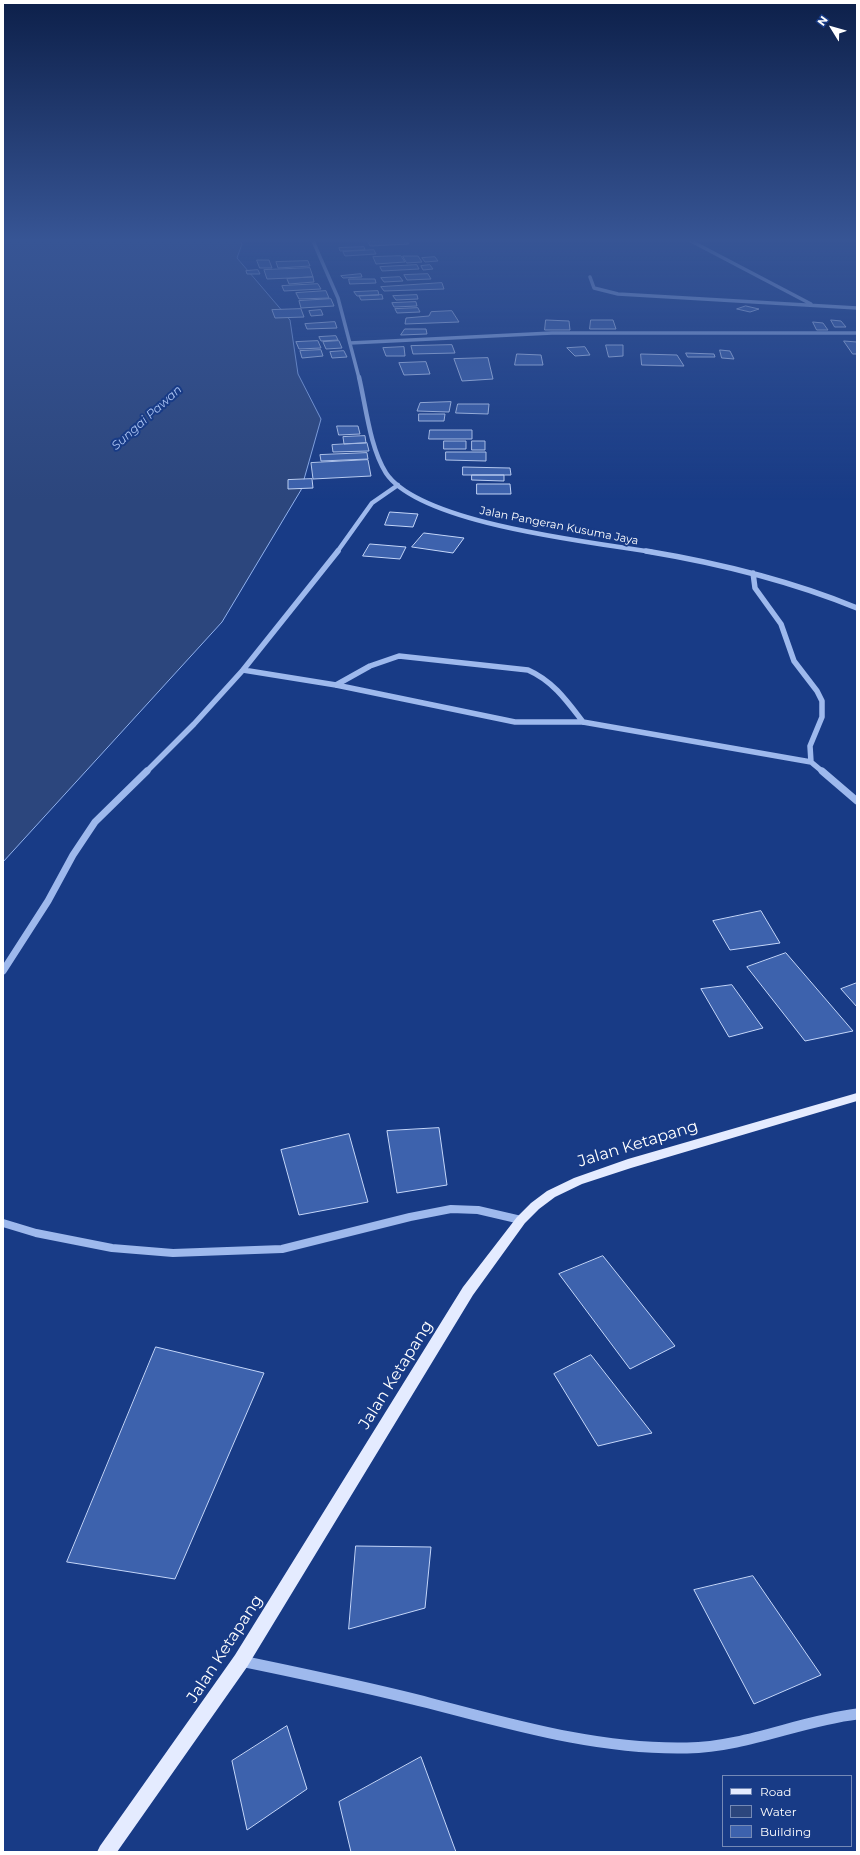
<!DOCTYPE html>
<style>
body{margin:0}
#map{position:relative;width:860px;height:1855px;overflow:hidden;background:#183b86;font-family:Montserrat,sans-serif}
canvas{display:block}
.frame{position:absolute;inset:0;border:4px solid #fff;pointer-events:none}
.legend{position:absolute;left:722px;top:1775px;width:130px;height:72px;box-sizing:border-box;background:#183b86;border:1px solid #7489b6;margin:0;padding:5px 7px;list-style:none;font-size:12px;color:#fff}
.legend li{display:flex;align-items:center;gap:8px;height:20px}
.legend b{width:20px;border:1px solid #7489b6}
.north{position:absolute;left:812px;top:8px;width:40px;height:40px;-webkit-text-stroke:3px #183b86;paint-order:stroke;rotate:307deg;font-size:11px;font-weight:700;line-height:16px;text-align:center;color:#fff}
.north::after{content:'';display:block;margin:auto;width:14px;height:18px;background:#fff;clip-path:polygon(50% 0,100% 100%,50% 72%,0 100%)}
</style>
<div id="map">
<canvas width="860" height="1855"></canvas>
<div class="frame"></div>
<ul class="legend">
<li><b style="height:5px;background:#e4ebff"></b>Road</li>
<li><b style="height:11px;background:#2c467d"></b>Water</li>
<li><b style="height:11px;background:#3d62ad"></b>Building</li>
</ul>
<div class="north">N</div>
</div>
<script>
const ctx = document.querySelector('canvas').getContext('2d');
ctx.lineJoin = 'round';
function fillPath(path, color) {
  ctx.fillStyle = color;
  ctx.fill(path, 'evenodd');
}
function strokePath(path, color, width, dash) {
  ctx.strokeStyle = color;
  ctx.lineWidth = width;
  ctx.lineCap = dash ? 'butt' : 'round';
  ctx.setLineDash(dash || []);
  ctx.stroke(path);
}
function label(font, color, halo, rows, align = 'center') {
  ctx.font = font + ' Montserrat,sans-serif';
  ctx.lineWidth = 4;
  ctx.setLineDash([]);
  ctx.textBaseline = 'middle';
  ctx.strokeStyle = halo;
  ctx.fillStyle = color;
  for (const [text, x, y, turn = 0] of rows) {
    ctx.save();
    ctx.translate(x, y);
    ctx.rotate((+turn || 0) * Math.PI / 180);
    ctx.textAlign = isNaN(turn) ? turn : align;
    if (halo) ctx.strokeText(text, 0, 0);
    ctx.fillText(text, 0, 0);
    ctx.restore();
  }
}
const water = new Path2D(`
 M3,241H240L242,244L237,258L290,320L298,374L321,419L301,490L222,622L3,862Z`);
const building = new Path2D(`
 M407,241L409,244L370,246L368,242Z
 M364,247L365,250L340,251L339,248Z
 M374,250L376,254L345,256L343,252Z
 M401,256L405,262L376,264L373,257Z
 M403,256H418L422,262L407,263Z
 M435,257L438,261L425,262L422,258Z
 M257,260H269L272,268H260Z
 M308,261L310,266L278,268L276,262Z
 M417,265L419,269L382,271L380,267Z
 M430,265L433,269L423,270L421,266Z
 M310,268L313,277L267,279L264,270Z
 M258,270L260,274H247L246,271Z
 M361,274L362,277L343,278L341,276Z
 M428,274L431,279L407,280L404,275Z
 M313,277L314,282L289,284L287,279Z
 M400,277L403,281L384,282L381,278Z
 M349,279H375L376,283L350,284Z
 M442,283L444,289L384,291L381,287Z
 M318,284L321,289L284,291L282,286Z
 M326,291L329,298L299,299L296,293Z
 M378,291L379,295L357,296L354,292Z
 M382,295L383,299L361,300L359,296Z
 M417,295L418,299L396,300L393,296Z
 M331,299L334,306L301,308L299,301Z
 M416,302L417,306L394,307L392,303Z
 M746,306L759,309L750,312L737,309Z
 M418,308L420,312L397,313L395,309Z
 M301,309L304,317L275,318L272,310Z
 M321,310L323,315L311,316L309,311Z
 M452,311L459,322L405,324L406,318L429,316L431,312Z
 M546,320L569,321L570,330H545Z
 M591,320H613L616,329H590Z
 M831,320L841,321L846,327H835Z
 M335,322L337,328L307,329L305,324Z
 M813,322L823,323L828,330H817Z
 M405,329H426L427,334L401,335Z
 M336,336L338,340L321,341L319,337Z
 M318,341L321,348L299,349L296,342Z
 M339,341L342,348L326,349L323,342Z
 M844,341L857,342V354H853Z
 M452,345L455,353L413,354L411,346Z
 M606,345H623V356L609,357Z
 M404,347L405,356H386L383,348Z
 M585,347L590,355L575,356L567,348Z
 M321,350L323,356L302,358L300,351Z
 M720,350L730,351L734,359L722,358Z
 M344,351L347,357L332,358L330,352Z
 M686,353L714,354L715,357H688Z
 M517,354L541,355L543,365H515Z
 M641,354L677,355L684,366L642,365Z
 M488,358L493,379L462,381L454,359Z
 M426,362L430,374L404,375L399,363Z
 M451,402L449,412L417,411L420,403Z
 M458,404H489L488,414L456,413Z
 M419,414H445L444,421H419Z
 M337,426H358L360,434L339,435Z
 M430,430H472V439H429Z
 M365,436L366,443L344,444L343,437Z
 M444,441H466V449H444Z
 M472,441H485V450H472Z
 M367,443L369,451L333,452L332,445Z
 M446,452H486V461L446,460Z
 M367,453L368,459L321,461L320,455Z
 M368,460L371,476L313,479L311,463Z
 M463,467L510,468L511,475H463Z
 M472,475H504V481L472,480Z
 M312,479L313,488L288,489V480Z
 M477,484H510L511,494H477Z
 M390,512L418,514L413,527L385,525Z
 M424,533L464,538L453,553L412,547Z
 M370,544L406,547L400,559L363,556Z
 M761,911L780,943L730,950L713,921Z
 M786,953L853,1031L805,1041L747,967Z
 M857,983V1007L841,989Z
 M732,985L763,1028L729,1037L701,989Z
 M439,1128L447,1185L397,1193L387,1131Z
 M349,1134L368,1202L299,1215L281,1150Z
 M603,1256L675,1346L630,1369L559,1274Z
 M156,1347L264,1373L175,1579L67,1562Z
 M591,1355L652,1433L598,1446L554,1374Z
 M356,1546L431,1547L425,1608L349,1629Z
 M753,1576L821,1675L754,1704L694,1590Z
 M287,1726L307,1789L247,1830L232,1761Z
 M421,1757L456,1852H351L339,1802Z`);
const minorFar5 = new Path2D(`
 M313,241L338,298L359,378
 M691,241L811,304
 M590,277L594,288L618,294L857,308
 M350,343L552,333H857`);
const minorFar4 = new Path2D(`
 M359,377C366,407 370,448 386,473C420,524 591,542 652,552
 M337,552L372,503L398,485`);
const minorFar3 = new Path2D(`
 M646,551C718,563 789,580 857,608
 M753,573L755,588L781,624L794,661L817,691L822,701V717L810,746L811,762L823,772
 M243,670L336,685L515,722H583L811,762
 M336,685L370,666L399,656L528,670C553,681 567,701 583,722
 M146,772L194,724L243,670L338,551`);
const minorFar2 = new Path2D(`
 M822,771L857,801
 M3,971L48,901L73,855L95,822L147,771`);
const minorFar1 = new Path2D(`
 M3,1223L36,1233L112,1248L173,1253L282,1249L410,1217L451,1209L478,1210L521,1220`);
const minor = new Path2D(`
 M241,1661C304,1674 367,1687 429,1703C514,1725 599,1750 687,1748C746,1747 799,1721 857,1714`);
const major = new Path2D(`
 M857,1093V1101L631,1168L582,1184L555,1197L539,1209L525,1223L473,1295L247,1667L117,1852H97L100,1846L235,1655L463,1287L517,1217L531,1203L547,1191L574,1178L628,1159Z`);
const farStreetnames = [
 ["Jalan Pangeran Kusuma Jaya",559,526,11]
];
const farWaternames = [
 ["Sungai Pawan",147,418,-42]
];
const nearStreetnames = [
 ["Jalan Ketapang",638,1144,-17],
 ["Jalan Ketapang",396,1375,-58],
 ["Jalan Ketapang",225,1649,-57]
];
fillPath(water, '#2c467d');
strokePath(water, '#91b2ef', 1);
fillPath(building, '#3d62ad');
strokePath(building, '#c4d6f9', 1);
strokePath(minorFar5, '#9eb9ed', 3.5);
strokePath(minorFar4, '#9eb9ed', 4.5);
strokePath(minorFar3, '#9eb9ed', 5.5);
strokePath(minorFar2, '#9eb9ed', 7);
strokePath(minorFar1, '#9eb9ed', 8);
strokePath(minor, '#9eb9ed', 11);
fillPath(major, '#e4ebff');
const sky = ctx.createLinearGradient(0, 0, 0, 501);
sky.addColorStop(0, '#0d204a');
sky.addColorStop(0.48, '#375595');
sky.addColorStop(1, '#37559500');
ctx.fillStyle = sky;
ctx.fillRect(0, 0, 860, 501);
label('11px', '#fff', '#183b86', farStreetnames);
label('italic 12px', '#aac3f4', '#183b86', farWaternames);
label('16px', '#fff', '#183b86', nearStreetnames);
</script>
